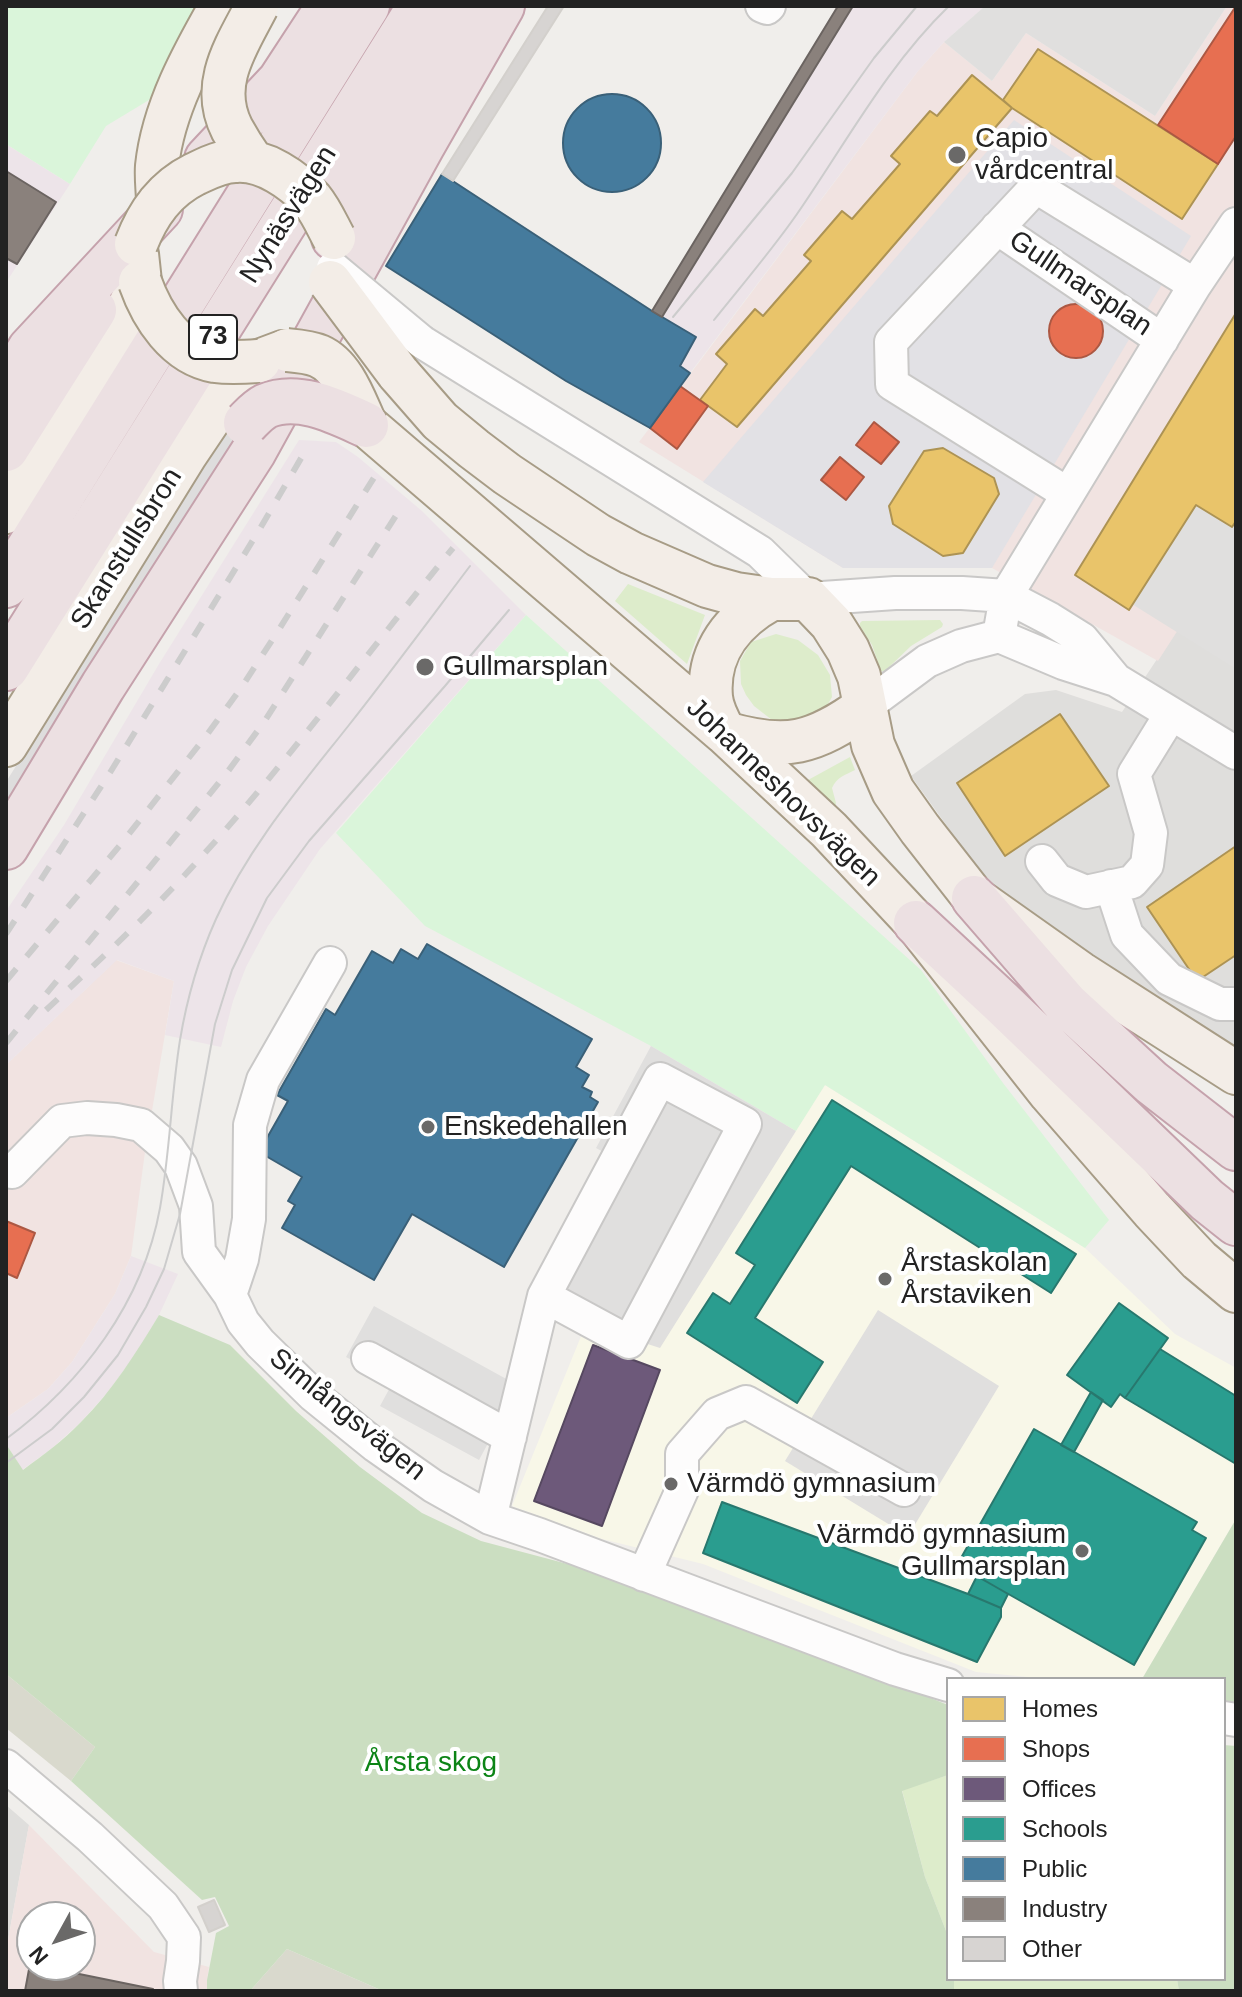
<!DOCTYPE html>
<meta charset="utf-8">
<style>
body{margin:0}
#map{position:relative;width:1242px;height:1997px;overflow:hidden;background:#f0eeeb;font-family:Arial,sans-serif}
canvas{display:block}
.frame{position:absolute;inset:0;border:8px solid #222;pointer-events:none}
.legend{position:absolute;left:946px;top:1677px;width:280px;height:304px;box-sizing:border-box;background:#fff;border:2px solid #a7a7a7;margin:0;padding:10px 14px;list-style:none;font-size:24px;color:#222}
.legend li{display:flex;align-items:center;gap:16px;height:40px}
.legend b{width:40px;border:2px solid #a7a7a7}
.north{position:absolute;left:16px;top:1901px;width:80px;height:80px;box-sizing:border-box;background:#fff;border:2px solid #a7a7a7;border-radius:50%;rotate:230deg;font-size:22px;font-weight:700;line-height:32px;text-align:center;color:#222}
.north::after{content:'';display:block;margin:auto;width:28px;height:36px;background:#6a6968;clip-path:polygon(50% 0,100% 100%,50% 72%,0 100%)}
</style>
<div id="map">
<canvas width="1242" height="1997"></canvas>
<div class="frame"></div>
<ul class="legend">
<li><b style="height:22px;background:#e9c46a"></b>Homes</li>
<li><b style="height:22px;background:#e76f51"></b>Shops</li>
<li><b style="height:22px;background:#6d597a"></b>Offices</li>
<li><b style="height:22px;background:#2a9d8f"></b>Schools</li>
<li><b style="height:22px;background:#457b9d"></b>Public</li>
<li><b style="height:22px;background:#8a817c"></b>Industry</li>
<li><b style="height:22px;background:#d7d4d2"></b>Other</li>
</ul>
<div class="north">N</div>
</div>
<script>
const ctx = document.querySelector('canvas').getContext('2d');
ctx.lineJoin = 'round';
function fillPath(path, color) {
  ctx.fillStyle = color;
  ctx.fill(path, 'evenodd');
}
function strokePath(path, color, width, dash) {
  ctx.strokeStyle = color;
  ctx.lineWidth = width;
  ctx.lineCap = dash ? 'butt' : 'round';
  ctx.setLineDash(dash || []);
  ctx.stroke(path);
}
function label(font, color, halo, rows, align = 'center') {
  ctx.font = font + ' Arial,sans-serif';
  ctx.lineWidth = 8;
  ctx.setLineDash([]);
  ctx.textBaseline = 'middle';
  ctx.strokeStyle = halo;
  ctx.fillStyle = color;
  for (const [text, x, y, turn = 0] of rows) {
    ctx.save();
    ctx.translate(x, y);
    ctx.rotate((+turn || 0) * Math.PI / 180);
    ctx.textAlign = isNaN(turn) ? turn : align;
    if (halo) ctx.strokeText(text, 0, 0);
    ctx.fillText(text, 0, 0);
    ctx.restore();
  }
}
const residential = new Path2D(`
 M1236,540V1055L996,894L911,776L1025,694L1056,690L1122,712Z
 M6,1805L29,1825L6,1951Z`);
const commercial = new Path2D(`
 M1227,6H1236V540L1158,661L992,568H843L639,442L918,71L944,42L992,81L1026,33L1155,116Z
 M116,960L174,981L145,1152L131,1256L115,1294L72,1362L48,1389L6,1418V1065Z
 M29,1825L154,1952L209,1967L207,1980V1991H6V1951ZM32,1917H80V1965H32Z`);
const industrial = new Path2D(`
 M853,6H985L944,42L918,71L690,373L680,366L696,337L663,317Z
 M6,144L70,184L7,281H6Z
 M299,440L336,442L358,457L422,511L526,615L320,849L268,926L246,967L233,1001L221,1047L165,1035L174,981L117,960L6,1065V911L64,825L159,664Z
 M131,1256L178,1274L159,1315L136,1354L107,1393L80,1423L51,1449L22,1470L6,1444V1418L48,1389L72,1362L115,1294Z`);
const education = new Path2D(`
 M825,1085L1085,1248L1175,1334L1236,1368V1519L1142,1679H1049L976,1672L703,1564L602,1539L512,1506L586,1324Z`);
const construction = new Path2D(`
 M6,1674L95,1747L71,1781L6,1728Z
 M287,1949L383,1991H250Z`);
const grass = new Path2D(`
 M628,584L705,615L687,664L615,601Z
 M940,620L943,624L942,627L911,646L884,672L881,671L872,645L860,626V623L862,621Z
 M776,634L798,640L818,655L830,675L832,697L821,716L796,725L772,720L754,706L746,695L741,684L740,661L751,642Z
 M850,757L855,770C845,775 837,777 832,788L836,803L835,807L808,780Z
 M948,1775V1936L925,1877L902,1790Z
 M954,1979H1177L1179,1991H954Z`);
const forest = new Path2D(`
 M159,1315L230,1345L296,1411L360,1467L422,1513L481,1541L658,1588L948,1705V1775L902,1791L925,1877L948,1936V1979H954V1991H383L287,1949L250,1991H207V1980L216,1933L229,1926L215,1897L202,1900L71,1781L95,1747L6,1674V1444L23,1470C43,1455 64,1440 81,1422C113,1390 136,1353 159,1315Z
 M1236,1519V1703L1224,1701V1679H1142Z
 M1224,1745L1236,1746V1991H1179L1177,1979H1224Z`);
const park = new Path2D(`
 M6,6H198L149,100L106,126L70,184L6,144Z
 M526,615L921,970L1003,1083L1109,1220L1085,1248L825,1085L796,1131L651,1046L425,926L336,833Z`);
const parking = new Path2D(`
 M985,6H1227L1155,116L1026,33L992,81L944,42Z
 M1196,505L1232,527L1236,521V669L1132,604Z
 M651,1046L796,1131L660,1348L586,1324L562,1292L631,1167L596,1148Z
 M374,1306L519,1386L479,1460L380,1406L393,1382L346,1357Z
 M878,1310L999,1386L908,1536L785,1461Z`);
const plaza = new Path2D(`
 M1014,120L1191,236L992,568H843L703,482ZM1070,304L1088,306L1095,311L1101,319L1103,327L1104,336L1100,344L1095,351L1087,356L1070,358L1062,354L1054,348L1050,340L1048,331L1050,322L1055,313L1062,307ZM875,422L899,441L881,464L856,445ZM943,448L994,478L893,524L889,506L924,451ZM840,457L864,477L846,500L822,481Z`);
const pier = new Path2D(`
 M234,417L246,423L6,835V782Z`);
const homes = new Path2D(`
 M1038,49L1218,164L1182,219L1012,108L1003,100Z
 M972,75L1012,108L737,427L700,400L727,364L716,354L755,309L763,316L811,261L804,255L842,211L852,219L900,164L891,156L930,111L937,116Z
 M1236,313V521L1232,527L1196,505L1129,610L1075,575Z
 M943,448L994,478L999,494L963,553L943,556L893,524L889,506L924,451Z
 M1060,714L1109,786L1005,856L957,783Z
 M1236,846V955L1197,981L1147,907Z`);
const shops = new Path2D(`
 M1236,6V136L1218,164L1158,125Z
 M1049 331a27 27 0 1 1 54 0a27 27 0 1 1-54 0Z
 M680,386L708,406L677,449L650,428Z
 M874,422L899,442L881,464L856,445Z
 M840,457L864,477L846,500L821,480Z
 M6,1221L35,1233L17,1278L6,1273Z`);
const offices = new Path2D(`
 M593,1345L660,1370L602,1526L534,1501Z`);
const schools = new Path2D(`
 M832,1100L1076,1254L1051,1293L851,1166L755,1318L823,1362L797,1403L687,1333L713,1293L730,1304L755,1265L736,1253Z
 M1119,1303L1168,1338L1125,1398L1120,1394L1111,1407L1067,1375Z
 M1160,1349L1236,1396V1464L1125,1398Z
 M1091,1392L1103,1400L1074,1452L1061,1445Z
 M1034,1429L1197,1522L1192,1530L1206,1538L1134,1665L957,1565Z
 M722,1502L968,1594L1001,1608V1617L977,1662L703,1553Z
 M977,1576L1008,1594L1001,1608L968,1594Z`);
const public = new Path2D(`
 M563 143a49 49 0 1 1 98 0a49 49 0 1 1-98 0Z
 M442,174L652,311L696,337L680,366L690,373L650,428L566,381L386,266Z
 M427,944L592,1039L576,1067L589,1075L582,1087L592,1092L590,1097L598,1102L504,1267L412,1214L374,1280L282,1228L295,1205L288,1201L302,1177L259,1152L288,1101L277,1095L326,1009L335,1015L372,951L393,963L401,949L418,959Z`);
const industry = new Path2D(`
 M838,6H853L662,317L652,311Z
 M6,171L56,202L17,264L6,258Z
 M30,1964L153,1989V1991H25Z`);
const building = new Path2D(`
 M548,6H564L453,181L442,174Z
 M214,1900L225,1925L209,1932L198,1907Z`);
const minor = new Path2D(`
 M762,6L767,8L769,6
 M997,228L1162,340
 M422,342L760,552L808,599L895,593H962L1006,596L1050,619L1082,639L1116,680
 M1068,494L892,384L891,342L1036,187L1195,285
 M999,636L1006,596L1195,285L1236,224
 M865,707L927,661L961,646L999,636L1063,663L1116,680L1236,753
 M1042,861L1057,880L1086,892L1132,882L1147,865L1151,833L1134,774L1171,714
 M1111,886L1127,935L1169,979L1220,1004H1236
 M12,1172L62,1121L87,1118L116,1120L141,1125L169,1149L181,1166L196,1206L199,1252L230,1295L243,1322L260,1343L313,1395L376,1446L433,1486L490,1518L540,1535L895,1669L948,1685
 M230,1295L242,1259L249,1219L250,1125L263,1080L330,963
 M368,1358L510,1437
 M490,1518L544,1296L660,1079L745,1124L629,1342L544,1296
 M644,1575L682,1490V1454L717,1414L746,1402L904,1490
 M1224,1718L1236,1720
 M6,1766L90,1837L163,1906L184,1937L183,1961L180,1981L181,1991`);
const major = new Path2D(`
 M158,203C158,191 156,178 157,166C163,109 193,55 221,6
 M398,373L440,421L474,449L507,474L598,535L631,553L707,586L736,594L771,599H808L831,623L848,650L859,676L873,745L893,791L920,829L974,898L1080,973L1236,1073
 M366,425L725,733L829,830L916,923L1050,1093L1152,1210L1199,1260L1236,1291
 M6,512L118,332L140,282L137,254
 M771,599C733,620 707,651 711,697C712,710 719,722 725,733C787,751 813,744 865,707
 M6,745L186,454L229,390L259,361L283,352`);
const highway = new Path2D(`
 M207,159L280,81L329,6
 M334,238L350,195L467,9
 M6,389L30,349L160,209
 M6,449L94,310
 M6,585L367,6
 M6,668L420,6
 M6,847L103,686L254,451L422,146L502,6
 M974,898L1066,1004L1151,1082L1236,1148
 M916,923L1001,1002L1207,1200L1236,1223`);
const tram = new Path2D(`
 M673,317L792,173L874,58L917,6
 M714,320C742,285 772,250 797,214C846,143 887,66 949,6
 M6,1439C82,1383 143,1302 160,1208C170,1152 171,1096 180,1040C187,998 199,957 216,919C249,846 300,787 349,725C390,673 430,619 470,566
 M6,1463L52,1429L84,1397L118,1355L146,1307L164,1269L180,1214L215,1024L232,970L267,898L309,841L445,686L509,610`);
const rail = new Path2D(`
 M6,934L111,771L258,532L307,448
 M6,981L121,844L206,736L241,688L278,631L375,476
 M46,1010C92,967 139,924 182,878C279,774 363,658 453,548
 M6,1043L226,774L264,722L404,503`);
const minorBridge = new Path2D(`
 M333,268L422,342`);
const majorBridge = new Path2D(`
 M252,161C245,151 238,140 232,129C209,84 237,45 257,6
 M136,244C148,213 165,189 195,174C208,168 221,161 236,161C264,159 294,180 312,200C321,211 327,225 334,238
 M140,282C152,316 176,354 215,361C230,363 244,362 259,361
 M330,282L398,373
 M287,350C298,351 310,352 319,356C344,367 355,402 366,425`);
const highwayBridge = new Path2D(`
 M246,423C252,417 258,410 266,406C299,392 337,412 366,425`);
const markers = [
 [957,155,10,"#6a6968"],
 [425,667,10,"#6a6968"],
 [428,1127,8,"#6a6968"],
 [885,1279,8,"#6a6968"],
 [671,1484,8,"#6a6968"],
 [1082,1551,8,"#6a6968"]
];
const shields = [
 [213,337,48]
];
const shieldNames = [
 ["73",213,337]
];
const poiNames = [
 ["Capio",975,139],
 ["vårdcentral",975,171],
 ["Gullmarsplan",443,667],
 ["Enskedehallen",444,1127],
 ["Årstaskolan",901,1263],
 ["Årstaviken",901,1295],
 ["Värmdö gymnasium",687,1484],
 ["Värmdö gymnasium",1066,1535,"right"],
 ["Gullmarsplan",1066,1567,"right"]
];
const streetNames = [
 ["Nynäsvägen",289,215,-58],
 ["Gullmarsplan",1080,284,34],
 ["Skanstullsbron",127,549,-58],
 ["Johanneshovsvägen",783,793,44],
 ["Simlångsvägen",347,1415,39]
];
const parkNames = [
 ["Årsta skog",431,1763]
];
fillPath(residential, '#dfdedc');
fillPath(commercial, '#f1e3e1');
fillPath(industrial, '#ede4e9');
fillPath(education, '#f8f7e8');
fillPath(construction, '#d9d9cd');
fillPath(grass, '#ddeccb');
fillPath(forest, '#cbdec1');
fillPath(park, '#daf5da');
fillPath(parking, '#e0dfde');
fillPath(plaza, '#e2e1e5');
fillPath(pier, '#dedddd');
fillPath(homes, '#e9c46a');
strokePath(homes, '#ad9354', 2);
fillPath(shops, '#e76f51');
strokePath(shops, '#ac5843', 2);
fillPath(offices, '#6d597a');
strokePath(offices, '#564860', 2);
fillPath(schools, '#2a9d8f');
strokePath(schools, '#28786e', 2);
fillPath(public, '#457b9d');
strokePath(public, '#3a6078', 2);
fillPath(industry, '#8a817c');
strokePath(industry, '#6b6461', 2);
fillPath(building, '#d7d4d2');
strokePath(building, '#d3d0cc', 2);
strokePath(minor, '#c9c8c7', 36);
strokePath(major, '#a79c86', 46);
strokePath(highway, '#c5a2ac', 48);
strokePath(minor, '#fdfcfc', 32);
strokePath(major, '#f3ede7', 42);
strokePath(highway, '#ece0e2', 44);
strokePath(tram, '#ccc', 2);
strokePath(rail, '#ccc', 6, [16, 16]);
strokePath(minorBridge, '#c9c8c7', 36, []);
strokePath(majorBridge, '#a79c86', 46, []);
strokePath(highwayBridge, '#c5a2ac', 48, []);
strokePath(minorBridge, '#fdfcfc', 32);
strokePath(majorBridge, '#f3ede7', 42);
strokePath(highwayBridge, '#ece0e2', 44);
for (const [x, y, r, color] of markers) {
  const dot = new Path2D();
  dot.arc(x, y, r, 0, 2 * Math.PI);
  ctx.fillStyle = color;
  ctx.fill(dot);
  strokePath(dot, '#fff', 3);
}
for (const [x, y, w] of shields) {
  const box = new Path2D();
  box.roundRect(x - w / 2, y - 22, w, 44, 6);
  ctx.fillStyle = '#fff';
  ctx.fill(box);
  strokePath(box, '#222', 2);
}
label('bold 26px', '#222', null, shieldNames);
label('28px', '#222', '#fff', poiNames, 'left');
label('28px', '#222', '#fff', streetNames);
label('28px', '#0c8416', '#fff', parkNames);
</script>
